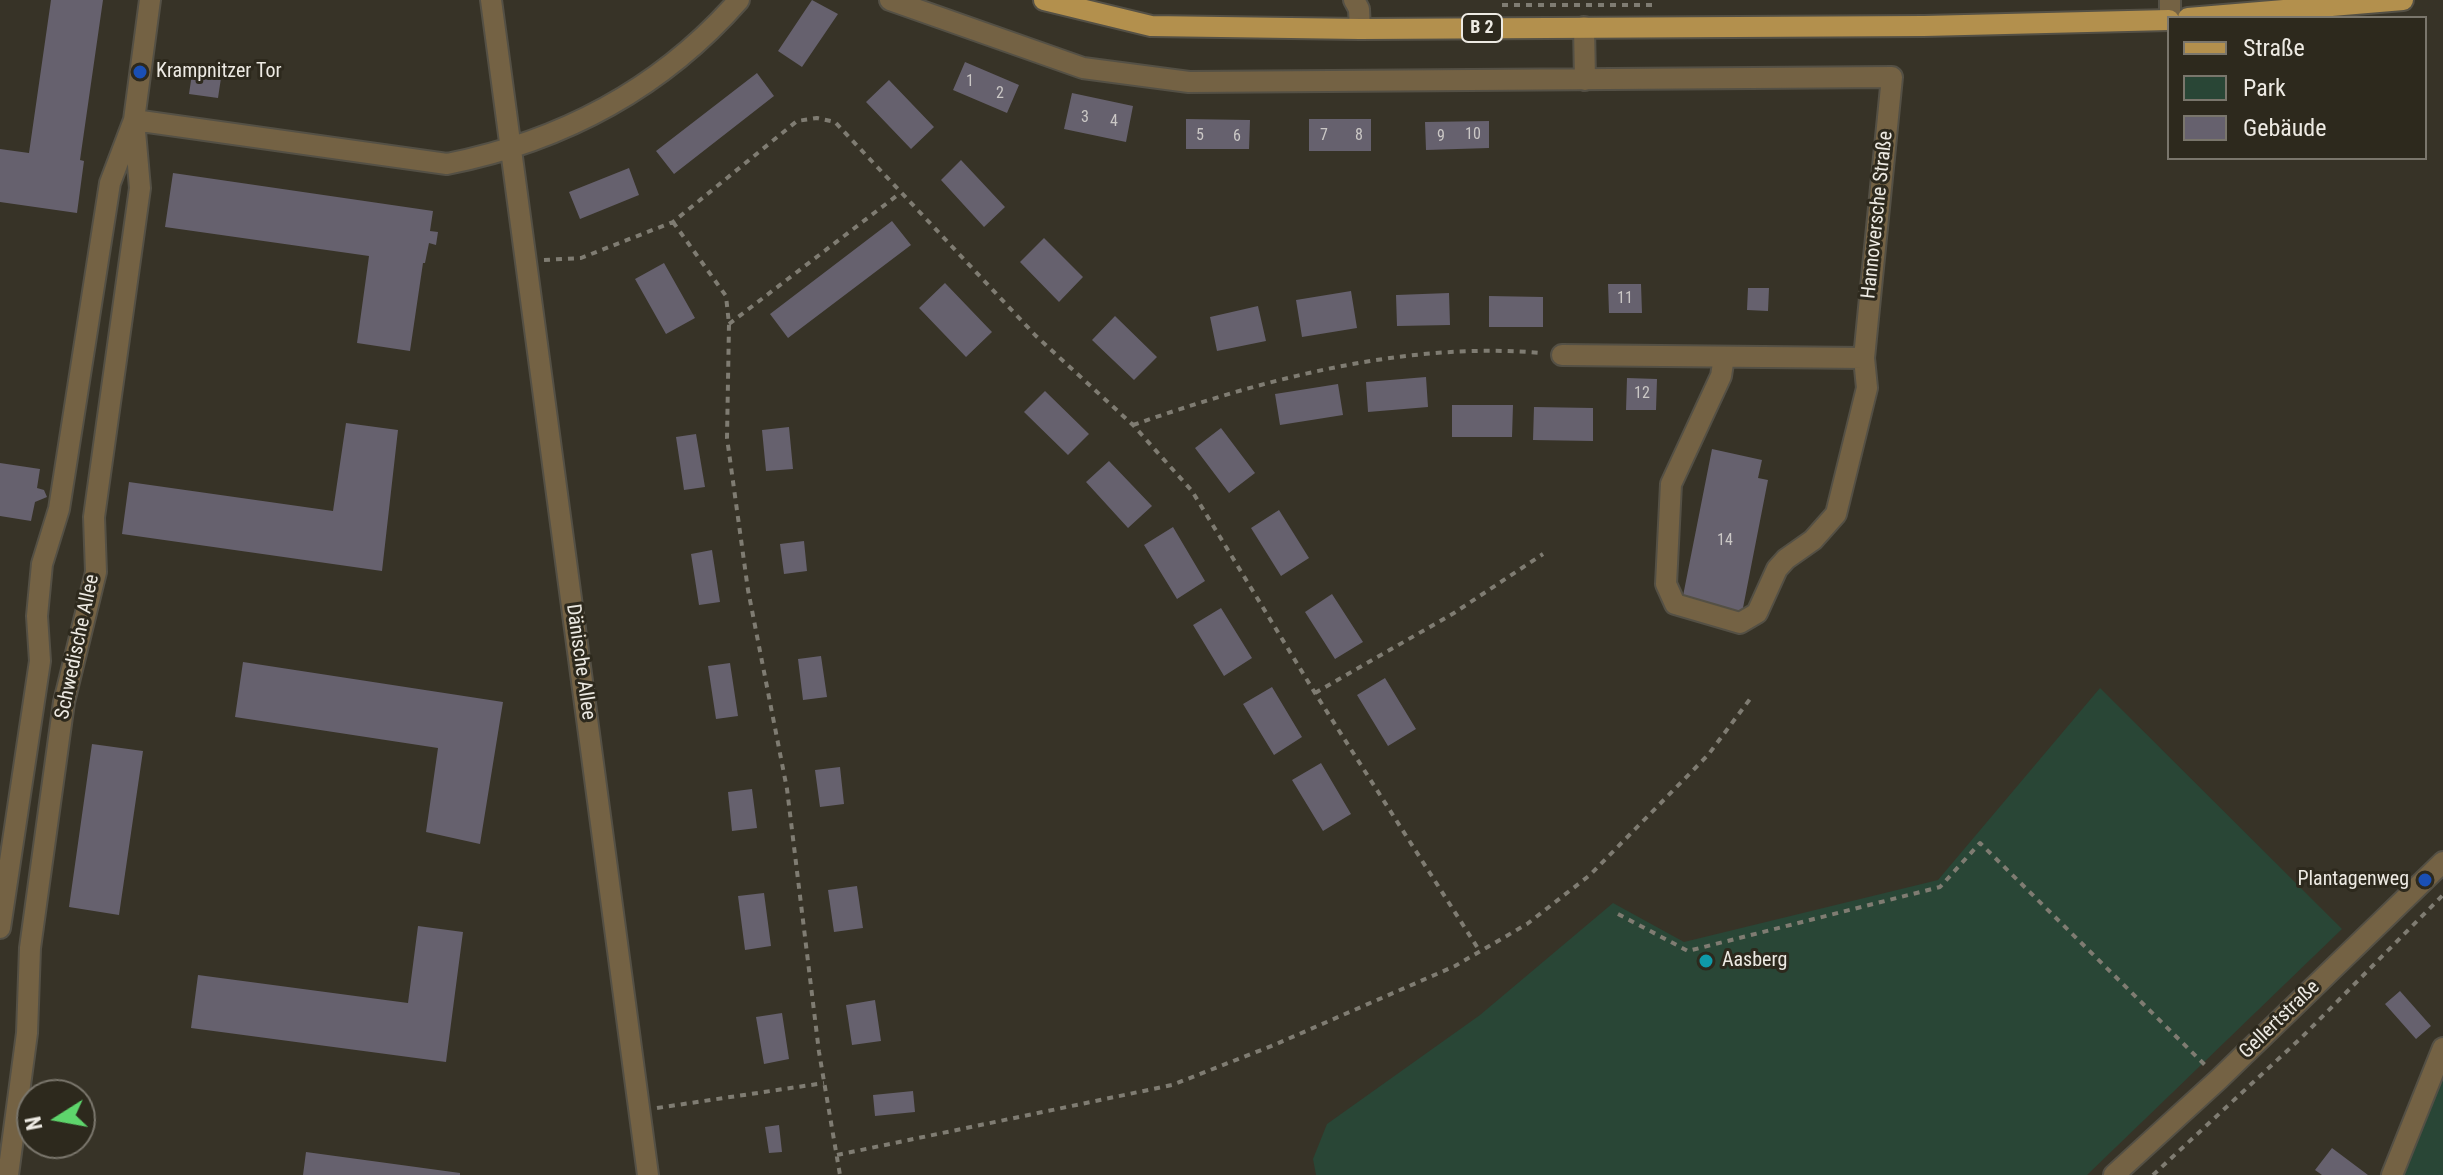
<!DOCTYPE html>
<meta charset="utf-8">
<style>
body{margin:0}
#map{position:relative;width:2443px;height:1175px;overflow:hidden;background:#373327;font-family:"Roboto Condensed",sans-serif}
canvas{display:block}
.legend{position:absolute;left:2167px;top:16px;width:260px;height:144px;box-sizing:border-box;background:#2d291d;border:2px solid #7a766c;margin:0;padding:10px 14px;list-style:none;font-size:24px;color:#edeae3}
.legend li{display:flex;align-items:center;gap:16px;height:40px}
.legend b{width:40px;border:2px solid #7a766c}
.north{position:absolute;left:16px;top:1079px;width:80px;height:80px;box-sizing:border-box;background:#2d291d;border:2px solid #7a766c;border-radius:50%;rotate:259deg;font-size:22px;font-weight:700;line-height:32px;text-align:center;color:#edeae3}
.north::after{content:'';display:block;margin:auto;width:28px;height:36px;background:#5ed56c;clip-path:polygon(50% 0,100% 100%,50% 72%,0 100%)}
</style>
<div id="map">
<canvas width="2443" height="1175"></canvas>
<ul class="legend">
<li><b style="height:10px;background:#b3904d"></b>Straße</li>
<li><b style="height:22px;background:#294636"></b>Park</li>
<li><b style="height:22px;background:#66616e"></b>Gebäude</li>
</ul>
<div class="north">N</div>
</div>
<script>
const ctx = document.querySelector('canvas').getContext('2d');
ctx.lineJoin = 'round';
function fillPath(path, color) {
  ctx.fillStyle = color;
  ctx.fill(path, 'evenodd');
}
function strokePath(path, color, width, dash) {
  ctx.strokeStyle = color;
  ctx.lineWidth = width;
  ctx.lineCap = dash ? 'butt' : 'round';
  ctx.setLineDash(dash || []);
  ctx.stroke(path);
}
function label(font, color, halo, rows, align = 'center') {
  ctx.font = font + ' "Roboto Condensed",sans-serif';
  ctx.lineWidth = 6;
  ctx.setLineDash([]);
  ctx.textBaseline = 'middle';
  ctx.strokeStyle = halo;
  ctx.fillStyle = color;
  for (const [text, x, y, turn = 0] of rows) {
    ctx.save();
    ctx.translate(x, y);
    ctx.rotate((+turn || 0) * Math.PI / 180);
    ctx.textAlign = isNaN(turn) ? turn : align;
    if (halo) ctx.strokeText(text, 0, 0);
    ctx.fillText(text, 0, 0);
    ctx.restore();
  }
}
const green = new Path2D(`
 M2100,688L2342,929L2087,1175H1316L1313,1159L1327,1124L1480,1015L1613,903L1684,942L1938,880Z
 M2443,1077V1175H2403Z`);
const building = new Path2D(`
 M51,0H103L80,160L84,161L77,213L0,202V149L29,153Z
 M812,0L838,14L802,67L778,51Z
 M965,62L1019,85L1007,113L953,90Z
 M757,73L774,96L674,174L656,151Z
 M192,74L221,78L218,98L189,94Z
 M889,80L934,127L911,149L866,102Z
 M1072,93L1133,106L1126,142L1064,129Z
 M1186,119L1250,120L1249,149H1186Z
 M1309,119H1371V151H1309Z
 M1489,121V148L1426,150L1425,122Z
 M961,160L1005,207L984,227L941,180Z
 M629,168L639,195L580,219L569,192Z
 M173,173L433,211L430,231L438,232L436,245L429,243L425,263H423L410,351L357,343L369,256L165,227Z
 M892,221L911,245L788,338L770,314Z
 M1044,238L1083,277L1059,302L1020,262Z
 M664,263L695,318L666,334L635,279Z
 M945,283L992,332L966,357L919,308Z
 M1608,284H1641L1642,313H1609Z
 M1748,288H1769L1768,311L1747,310Z
 M1351,291L1357,328L1302,337L1296,300Z
 M1449,293L1450,325L1397,326L1396,295Z
 M1489,296L1543,297V327H1489Z
 M1258,306L1266,341L1217,351L1210,317Z
 M1115,316L1157,357L1134,380L1092,340Z
 M1426,377L1428,407L1368,412L1366,382Z
 M1627,378L1657,379L1656,410H1626Z
 M1338,384L1343,415L1280,425L1275,394Z
 M1045,391L1089,434L1068,455L1024,412Z
 M1452,405H1513L1512,437H1452Z
 M1534,407L1593,408V441L1533,440Z
 M346,423L398,430L382,571L122,534L129,482L333,511Z
 M789,427L793,469L766,471L762,430Z
 M1221,428L1255,473L1229,493L1195,448Z
 M696,434L705,487L684,490L676,437Z
 M1712,449L1762,460L1758,478L1768,480L1742,613L1682,601Z
 M1109,461L1152,506L1128,528L1086,482Z
 M0,463L40,469L37,488L44,490L47,497L35,502L31,521L0,516Z
 M1279,510L1309,558L1281,576L1251,528Z
 M1173,527L1205,581L1177,599L1144,545Z
 M804,541L807,571L784,574L780,544Z
 M712,550L720,602L699,605L691,554Z
 M1332,594L1363,642L1335,659L1305,612Z
 M1221,608L1252,658L1224,676L1193,625Z
 M821,656L827,697L803,700L798,659Z
 M243,662L503,702L480,844L426,832L438,748L235,717Z
 M730,663L738,716L716,719L708,666Z
 M1385,678L1416,729L1388,746L1357,695Z
 M1272,687L1302,737L1274,755L1243,704Z
 M92,744L143,751L119,915L69,907Z
 M1321,763L1351,814L1323,831L1292,780Z
 M840,767L844,804L820,807L815,770Z
 M752,789L757,828L732,831L728,792Z
 M857,886L863,928L834,932L828,890Z
 M764,893L771,946L745,950L738,896Z
 M418,926L463,932L446,1062L191,1028L198,975L408,1003Z
 M2400,991L2431,1026L2416,1039L2385,1004Z
 M875,1000L881,1041L852,1045L846,1005Z
 M782,1013L789,1059L764,1064L756,1017Z
 M913,1091L915,1112L875,1116L873,1095Z
 M779,1125L782,1152L769,1153L765,1127Z
 M2332,1148L2368,1175H2322L2315,1170Z
 M306,1152L460,1173V1175H303Z`);
const path = new Path2D(`
 M1502,5H1658
 M673,222L726,296L729,324L727,438L748,590L787,789L819,1052L840,1175
 M544,260L581,258L673,222L797,121L817,118L835,122L1036,336L1133,425L1192,491L1315,693L1479,950
 M729,324L899,194
 M1133,425C1262,380 1404,341 1541,353
 M1315,693L1454,613L1543,554
 M1618,914L1688,951L1940,887L1980,843L2206,1066
 M657,1108L824,1083
 M837,1155L1172,1085L1274,1045L1455,966L1527,924L1590,875L1708,755L1753,695
 M2153,1175L2301,1038L2443,895`);
const minor = new Path2D(`
 M491,0L648,1175
 M890,0L1083,68L1189,82L1892,77L1864,358L1867,388L1836,514L1813,540L1786,559L1777,569L1757,613L1740,623L1675,604L1666,584L1671,484L1721,376L1724,357
 M1354,0L1359,9L1360,29
 M2170,18V0
 M1584,27L1585,80
 M134,120L447,164C563,141 661,89 739,0
 M1562,355L1864,358
 M0,928L40,661L37,616L42,564L59,509L110,183L134,120L150,0
 M8,1175L27,1033L30,948L64,702L96,572L94,517L140,188L134,120
 M2114,1175L2219,1079L2443,862
 M2392,1175L2443,1048`);
const major = new Path2D(`
 M1044,0L1151,26L1360,29L1924,26L2169,20
 M2188,18L2403,0`);
const markers = [
 [140,72,8,"#1a4fb4"],
 [2425,880,8,"#1a4fb4"],
 [1706,961,8,"#0f9aa8"]
];
const numberNames = [
 ["1",970,82],
 ["2",1000,94],
 ["3",1085,118],
 ["4",1114,122],
 ["10",1473,135],
 ["5",1200,136],
 ["7",1324,136],
 ["8",1359,136],
 ["6",1237,137],
 ["9",1441,137],
 ["11",1625,299],
 ["12",1642,394],
 ["14",1725,541]
];
const shields = [
 [1482,28,40]
];
const shieldNames = [
 ["B 2",1482,28]
];
const poiNames = [
 ["Krampnitzer Tor",156,72],
 ["Plantagenweg",2409,880,"right"],
 ["Aasberg",1722,961]
];
const streetNames = [
 ["Hannoversche Straße",1878,215,-84],
 ["Schwedische Allee",78,647,-78],
 ["Dänische Allee",580,662,82],
 ["Gellertstraße",2280,1020,-44]
];
fillPath(green, '#294636');
fillPath(building, '#66616e');
strokePath(minor, '#545045', 24);
strokePath(major, '#545045', 24);
strokePath(path, '#7f7c72', 4, [6, 6]);
strokePath(minor, '#746244', 20);
strokePath(major, '#b3904d', 20);
for (const [x, y, r, color] of markers) {
  const dot = new Path2D();
  dot.arc(x, y, r, 0, 2 * Math.PI);
  ctx.fillStyle = color;
  ctx.fill(dot);
  strokePath(dot, '#2d291d', 3);
}
label('16px', '#cbc8c6', null, numberNames);
for (const [x, y, w] of shields) {
  const box = new Path2D();
  box.roundRect(x - w / 2, y - 14, w, 28, 6);
  ctx.fillStyle = '#2d291d';
  ctx.fill(box);
  strokePath(box, '#edeae3', 2);
}
label('bold 18px', '#edeae3', null, shieldNames);
label('20px', '#edeae3', '#2d291d', poiNames, 'left');
label('20px', '#edeae3', '#2d291d', streetNames);
</script>
